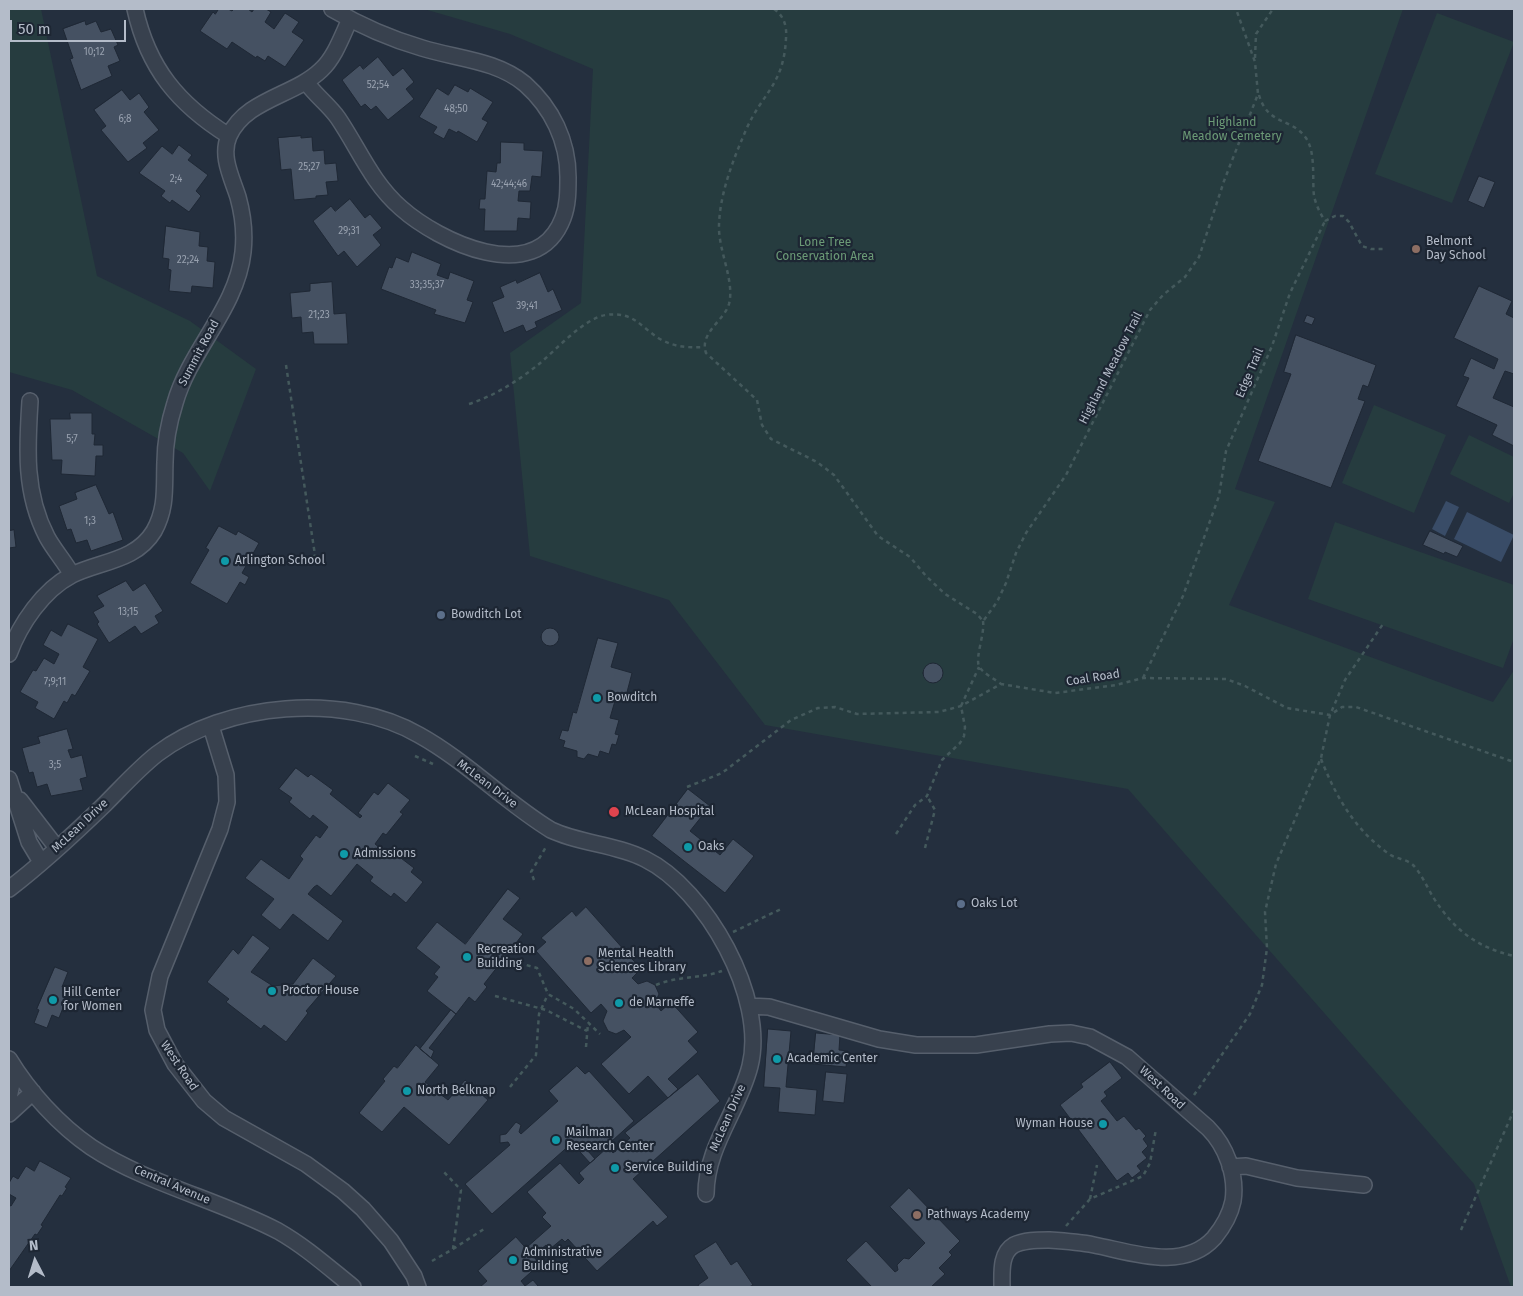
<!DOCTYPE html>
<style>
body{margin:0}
#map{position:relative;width:1523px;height:1296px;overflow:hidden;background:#242f3e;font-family:"Fira Sans",sans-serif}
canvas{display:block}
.frame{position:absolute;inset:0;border:10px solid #b4bcc9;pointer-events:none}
.north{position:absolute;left:10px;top:1236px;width:50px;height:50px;-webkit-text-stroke:4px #1d2633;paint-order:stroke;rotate:355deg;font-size:14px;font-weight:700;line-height:20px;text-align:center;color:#b4bcc9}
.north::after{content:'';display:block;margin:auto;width:18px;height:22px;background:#b4bcc9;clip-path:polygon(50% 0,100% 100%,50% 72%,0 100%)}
.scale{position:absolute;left:10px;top:20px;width:116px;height:22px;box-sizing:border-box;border:2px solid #b4bcc9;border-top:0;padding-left:6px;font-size:15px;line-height:18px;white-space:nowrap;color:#b4bcc9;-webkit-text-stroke:4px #1d2633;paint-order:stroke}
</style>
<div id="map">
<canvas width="1523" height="1296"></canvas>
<div class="frame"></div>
<div class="north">N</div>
<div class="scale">50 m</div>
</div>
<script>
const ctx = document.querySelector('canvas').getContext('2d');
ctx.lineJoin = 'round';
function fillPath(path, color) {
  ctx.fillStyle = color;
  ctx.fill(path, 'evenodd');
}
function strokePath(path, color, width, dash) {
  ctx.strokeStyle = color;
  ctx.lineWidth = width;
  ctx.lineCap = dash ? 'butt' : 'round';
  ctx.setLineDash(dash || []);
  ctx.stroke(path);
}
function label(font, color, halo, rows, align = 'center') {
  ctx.font = font + ' "Fira Sans",sans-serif';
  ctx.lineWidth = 4.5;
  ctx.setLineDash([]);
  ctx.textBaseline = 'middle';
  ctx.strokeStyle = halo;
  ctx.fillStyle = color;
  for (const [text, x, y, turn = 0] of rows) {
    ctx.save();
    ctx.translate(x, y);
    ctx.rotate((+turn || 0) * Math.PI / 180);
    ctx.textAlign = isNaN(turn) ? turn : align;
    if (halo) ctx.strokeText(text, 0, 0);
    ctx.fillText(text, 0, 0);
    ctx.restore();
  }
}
const green = new Path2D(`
 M9,9H41L97,276L190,321L256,369L210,491L183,453L72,390L9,372Z
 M424,9H1403L1235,489L1275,502L1229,605L1493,702L1514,670V1287H1511L1474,1184L1128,789L765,725L669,600L530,556L510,353L581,303L593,69L510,34Z
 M1437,13L1514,42L1452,203L1375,174Z
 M1374,405L1446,435L1414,513L1342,483Z
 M1469,435L1514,457V493L1509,503L1450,474Z
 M1335,522L1514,585V638L1503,668L1308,599Z`);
const water = new Path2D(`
 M1446,501L1459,507L1445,536L1432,529Z
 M1467,512L1514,535L1501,562L1454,539Z`);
const building = new Path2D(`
 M219,9H228L232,11L234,9H248L252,12L254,9H266L271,12L265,22L274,29L285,13L299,22L292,32L304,40L285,67L268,56L265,61L257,56L256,58L232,42L227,49L200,31L213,12L215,14Z
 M85,21L86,25L96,21L101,32L111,29L118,45L114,47L120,61L108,66L112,76L81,90L70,59L73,58L63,29Z
 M378,57L393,76L403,68L414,82L406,89L414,99L388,120L376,106L371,110L365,104L361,107L342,80L360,65L363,69Z
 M455,85L468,92L470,88L493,102L482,119L488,122L477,142L458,131L457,133L449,129L444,139L433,133L437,127L419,117L437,88L448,95Z
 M122,90L130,100L139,93L149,107L144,112L159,130L143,143L147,148L128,162L101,130L106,126L94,110Z
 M301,136V138L312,137L313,151L324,150L325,164L336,163L338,181L326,182L328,195L316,196V198L294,200L291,169L281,170L278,138Z
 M501,142L524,143V150L543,151L541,177L532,176L530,191H519L518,201L531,202L530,219L518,218L517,231H484L485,209H479L480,199H485L487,171L496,172L497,163H500Z
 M179,145L192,155L188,160L208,175L196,191L201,196L189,212L172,200L170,203L161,196L165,191L139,173L162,146L172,154Z
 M1479,176L1495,182L1484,208L1468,201Z
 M350,199L365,218L370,214L382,228L373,235L381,245L357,267L344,251L338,256L313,221L331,206L335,211Z
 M166,226L200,232L199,246L208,247L207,261L215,262L213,288L192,286L191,293L169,291L171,270L168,269L169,259L163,258Z
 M412,252L441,264L437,275L448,279L450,272L474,281L467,300L473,302L465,323L434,314L436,310L381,289L389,267L392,268L396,257L408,262Z
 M540,273L548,292L553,289L562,310L535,322L537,327L526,332L523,325L504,333L492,302L504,297L500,287L516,280L517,283Z
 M332,282L334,314L346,313L348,344H314L313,332L302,333L301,317L292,318L290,293L310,291V284Z
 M1479,286L1512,301L1506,314L1514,318V374L1505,371L1493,398L1514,407V446L1492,435L1497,425L1456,406L1469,378L1463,376L1471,358L1494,369L1498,359L1454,338Z
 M1307,315L1315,318L1312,325L1304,322Z
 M1296,335L1376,365L1368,387L1363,385L1358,399L1365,401L1331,488L1258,461L1291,374L1284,372Z
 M70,413H92V434H95L94,445H103V456H96L95,476L61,474L62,460H52L50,419H70Z
 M96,485L109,514L113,512L123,540L91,551L87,540L76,543L71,529L67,530L59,506L77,499L75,493Z
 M219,526L236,535L238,531L259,543L242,573L249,577L245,585L240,582L227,604L190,583L209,550L206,548Z
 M14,530L16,547L9,548V531Z
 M1430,531L1463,546L1457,557L1445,552L1444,554L1423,545Z
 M126,581L133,591L145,583L163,611L155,616L159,623L141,634L135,626L109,643L97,624L99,622L93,612L104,606L97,596Z
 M68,624L98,639L83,667L90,671L75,696L72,694L67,703L64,701L54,719L35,708L38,702L20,692L33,670L36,671L44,658L54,664L59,654L43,645L51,630L61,636Z
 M541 637a9 9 0 1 1 18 0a9 9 0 1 1-18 0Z
 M598,638L618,643L611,667L632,673L626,696L617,694L610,718L619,720L615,734L619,735L616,745L612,744L609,754L600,751L598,757L588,754L584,759L577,757V751L563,747L565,741L559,739L562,730L568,731L573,712L576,713Z
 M923 673a10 10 0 1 1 20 0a10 10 0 1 1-20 0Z
 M67,729L73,749L68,750L71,758L82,755L87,777L80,779L83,790L51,796L47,784L37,787L33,772L29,773L22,748L40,743L38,737Z
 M296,768L308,777L311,774L333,790L330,794L360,818L362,816L358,813L374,792L378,795L388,783L410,800L400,812L403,814L386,835L383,833L375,844L390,856L393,852L414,868L411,872L423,882L406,903L394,893L391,897L370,881L373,877L357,864L331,896L317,885L314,887L308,894L343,921L328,941L293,914L280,930L261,915L274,899L245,878L261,859L289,879L303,859L300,856L316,835L320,838L328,827L313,815L310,819L289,802L292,798L279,789Z
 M688,789L710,806L690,831L720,855L733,839L754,856L725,893L652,836Z
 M508,889L520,898L503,919L523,934L484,984L487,987L475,1002L469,997L456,1014L427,991L438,977L434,974L440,967L416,948L437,922L465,944Z
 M586,907L641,969L632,978L638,984L647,981L655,985L659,994L655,1003L661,1011L671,1002L698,1032L688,1041L698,1052L668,1079L678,1089L668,1098L648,1076L629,1094L601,1064L631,1037L624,1030L616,1034L608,1031L603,1021L607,1011L601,1004L591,1013L536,951L546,942L541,938L572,911L576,916Z
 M253,935L270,948L251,972L273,986L293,984L313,958L336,976L306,1011L308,1013L286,1042L264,1025L261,1029L226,1002L229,999L207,982L233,949L238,954Z
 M55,967L68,972L62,987L70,990L59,1018L52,1015L47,1028L34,1023L39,1010L37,1009Z
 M451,1010L456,1014L429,1048L434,1051L431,1058L420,1049Z
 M768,1029L791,1031L786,1087L817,1090L815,1115L778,1112L780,1088L764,1087Z
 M816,1033L840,1035L839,1050L848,1051L846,1067L813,1064Z
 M416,1045L439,1065L425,1082L448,1100L465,1080L488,1100L449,1145L404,1107L382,1132L359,1113L385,1081L383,1079L394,1066L397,1068Z
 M1110,1062L1122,1078L1104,1092L1107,1096L1101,1101L1117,1121L1124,1116L1136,1130L1139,1128L1146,1136L1143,1139L1148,1146L1142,1152L1147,1158L1137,1166L1141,1171L1132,1178L1128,1173L1117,1181L1060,1105L1083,1087L1081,1084Z
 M577,1066L585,1074L589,1071L634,1121L601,1151L595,1145L588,1151L595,1159L590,1163L572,1143L492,1214L465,1184L510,1145L508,1142L500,1143V1135L506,1134L516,1122L521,1125L519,1132L521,1134L558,1101L549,1091Z
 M826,1072L847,1074L844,1103L823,1101Z
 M698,1074L720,1101L633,1179L668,1217L657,1226L653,1221L597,1271L568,1239L565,1242L562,1239L550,1249L546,1245L533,1256L526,1248L551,1226L542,1217L546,1213L527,1192L560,1163L579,1184L584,1179L579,1173L608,1147L613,1153L630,1138L625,1133Z
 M40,1161L71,1178L65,1187L67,1188L62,1196L60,1195L41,1225L43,1226L37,1235L35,1234L9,1271V1205L11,1206L16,1198L9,1194V1183L13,1176L18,1179L26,1166L34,1171Z
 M909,1188L960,1241L949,1252L952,1255L939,1268L945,1274L931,1287H872L846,1260L866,1241L895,1272L898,1270L897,1265L904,1258L909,1259L925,1243L890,1207Z
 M516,1237L540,1264L521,1281L525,1286L533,1280L538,1286L536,1287H480L487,1281L478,1271Z
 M716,1242L731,1265L737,1261L753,1285L749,1287H699L698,1285L708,1278L694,1256Z`);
const path = new Path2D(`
 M774,9C784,16 787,26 786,38C784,85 762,93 746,130C733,160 720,193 719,225C718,250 735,281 729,304C724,321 699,333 706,353L757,400L762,425L771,439L817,462L834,475L878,536L910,557L926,576L945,594L977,614L983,621
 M1255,58L1256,34L1273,9
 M1259,95C1268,126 1291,117 1306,138C1316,153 1312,179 1314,196C1316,205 1320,213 1325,221
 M1325,221L1335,216H1343L1349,222L1362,246L1371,249H1386
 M286,365L315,555L306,565
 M469,404C494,396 518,381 539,364C556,350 584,318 606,315C634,311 640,327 660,339C674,347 688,348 704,347
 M984,620L997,602L1006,583L1016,553L1026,533L1066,475L1150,310L1163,295L1185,277L1199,257L1224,181L1258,94L1255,62L1236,9
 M983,621C985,634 975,657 979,666C982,673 995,679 1001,684
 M1143,678L1183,596L1219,496L1226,451L1272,346L1290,293L1325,221
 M415,756L433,764
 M1321,759C1336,797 1355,830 1389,854C1396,859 1407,859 1413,865C1421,873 1427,887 1433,897C1454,930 1476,947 1514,956
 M687,787L722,773L791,720L818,708L835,707L857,714L939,712L961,706L1001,684L1055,693L1116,685L1143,678L1226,679L1245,686L1287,708L1330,715L1342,707H1356L1514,762
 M896,834L915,805L927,796L942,760L960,743L964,736L965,727L961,706L979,667
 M925,848L935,810L927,796
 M534,880L531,872L546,847
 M733,932L781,909
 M519,963L537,968L548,994L574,1009L600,1034
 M656,985C677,976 700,979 722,971
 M495,996L546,1010L587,1031
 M586,1047L588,1023
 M510,1087L536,1055L539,1014L548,994
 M1194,1095L1250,1014L1262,985L1267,948L1265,912L1276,864L1321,758L1330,715L1345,680L1383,624
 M1090,1199L1097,1165
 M1066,1226L1090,1199L1143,1176L1150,1163L1156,1129
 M1461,1230L1514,1110
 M453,1249L484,1229
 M432,1261L453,1249L461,1190L443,1171`);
const minor = new Path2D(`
 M135,9C148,68 178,104 229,136
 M306,82C315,95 329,105 338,118C359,149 372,183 401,208C438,241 536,289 563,218C568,205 568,191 568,177C568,141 552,108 525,84C496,60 457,59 422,48C391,39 361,26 332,9
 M30,401C27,448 24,493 47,537C54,550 65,562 72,575
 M9,654C20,624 43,590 72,575C101,561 136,561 154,531C167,508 164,487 165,462C165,442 169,422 175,403C190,350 237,308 243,252C245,234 243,215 238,197C232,178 220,156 229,136C246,99 294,96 321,70C335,57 342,36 350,19
 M211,726L226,775L227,802L220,829L160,976L153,1010L157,1030L175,1064L204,1101L224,1118L306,1164L343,1191L363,1209L391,1241L414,1276L418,1287
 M9,779L29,842L41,862
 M20,800L57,848
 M9,889C43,863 74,834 105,804C122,787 138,769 157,754C225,702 345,692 419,735C466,761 505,802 551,830C581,844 615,844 645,859C706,889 767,998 750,1066C739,1110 706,1147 706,1194
 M749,1006L769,1007L879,1039L916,1045H976L1050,1034L1071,1033L1090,1037L1127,1057L1208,1128C1226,1146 1237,1175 1233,1201C1230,1216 1223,1227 1214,1238C1183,1272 1131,1252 1094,1245C1079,1242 1063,1241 1048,1240C1037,1240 1024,1240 1014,1245C1000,1253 1002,1273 1002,1287
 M9,1059C29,1092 59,1125 91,1147C145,1183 219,1200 278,1231C306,1247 328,1267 353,1287
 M9,1098L15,1069
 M9,1114L33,1092
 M1230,1167L1246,1166L1297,1178L1364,1185`);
const markers = [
 [1416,249,5,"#8d6e63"],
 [225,561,5,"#0f9aa8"],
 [441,615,5,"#5c6f8a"],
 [597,698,5,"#0f9aa8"],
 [614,812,6,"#e0444e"],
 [688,847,5,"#0f9aa8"],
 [344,854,5,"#0f9aa8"],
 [961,904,5,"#5c6f8a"],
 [467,957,5,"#0f9aa8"],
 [588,961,5,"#8d6e63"],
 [272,991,5,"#0f9aa8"],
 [53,1000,5,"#0f9aa8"],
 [619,1003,5,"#0f9aa8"],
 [777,1059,5,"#0f9aa8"],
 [407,1091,5,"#0f9aa8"],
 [1103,1124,5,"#0f9aa8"],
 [556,1140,5,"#0f9aa8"],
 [615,1168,5,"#0f9aa8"],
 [917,1215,5,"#8d6e63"],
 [513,1260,5,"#0f9aa8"]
];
const numberNames = [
 ["10;12",94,52],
 ["52;54",378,85],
 ["48;50",456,109],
 ["6;8",125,119],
 ["25;27",309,167],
 ["2;4",176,179],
 ["42;44;46",509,184],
 ["29;31",349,231],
 ["22;24",188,260],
 ["33;35;37",427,285],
 ["39;41",527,306],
 ["21;23",319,315],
 ["5;7",72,439],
 ["1;3",90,521],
 ["13;15",128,612],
 ["7;9;11",55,682],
 ["3;5",55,765]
];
const parkNames = [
 ["Highland",1232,123],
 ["Meadow Cemetery",1232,137],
 ["Lone Tree",825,243],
 ["Conservation Area",825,257]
];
const poiNames = [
 ["Belmont",1426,242],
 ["Day School",1426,256],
 ["Arlington School",235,561],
 ["Bowditch Lot",451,615],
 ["Bowditch",607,698],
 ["McLean Hospital",625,812],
 ["Oaks",698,847],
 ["Admissions",354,854],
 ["Oaks Lot",971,904],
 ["Recreation",477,950],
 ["Building",477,964],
 ["Mental Health",598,954],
 ["Sciences Library",598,968],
 ["Proctor House",282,991],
 ["Hill Center",63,993],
 ["for Women",63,1007],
 ["de Marneffe",629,1003],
 ["Academic Center",787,1059],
 ["North Belknap",417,1091],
 ["Wyman House",1093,1124,"right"],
 ["Mailman",566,1133],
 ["Research Center",566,1147],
 ["Service Building",625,1168],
 ["Pathways Academy",927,1215],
 ["Administrative",523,1253],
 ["Building",523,1267]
];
const streetNames = [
 ["Summit Road",199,353,-62],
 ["Highland Meadow Trail",1111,368,-63],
 ["Edge Trail",1250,373,-67],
 ["Coal Road",1093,678,-9],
 ["McLean Drive",487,784,37],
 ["McLean Drive",80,826,-43],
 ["West Road",179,1066,56],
 ["West Road",1162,1088,43],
 ["McLean Drive",728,1118,-66],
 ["Central Avenue",172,1185,23]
];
fillPath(green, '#263c3f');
fillPath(water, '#394c67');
fillPath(building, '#455162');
strokePath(building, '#1f2835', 1);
strokePath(minor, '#565f6c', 18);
strokePath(path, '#44595c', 2.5, [4, 4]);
strokePath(minor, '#38414e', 15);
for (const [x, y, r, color] of markers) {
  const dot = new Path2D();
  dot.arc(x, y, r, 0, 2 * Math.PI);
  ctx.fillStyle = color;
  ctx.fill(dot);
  strokePath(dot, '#1d2633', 2);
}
label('10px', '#98a1af', null, numberNames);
label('12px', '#6b9a76', '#1d2633', parkNames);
label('12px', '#b4bcc9', '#1d2633', poiNames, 'left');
label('12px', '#b4bcc9', '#1d2633', streetNames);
</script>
